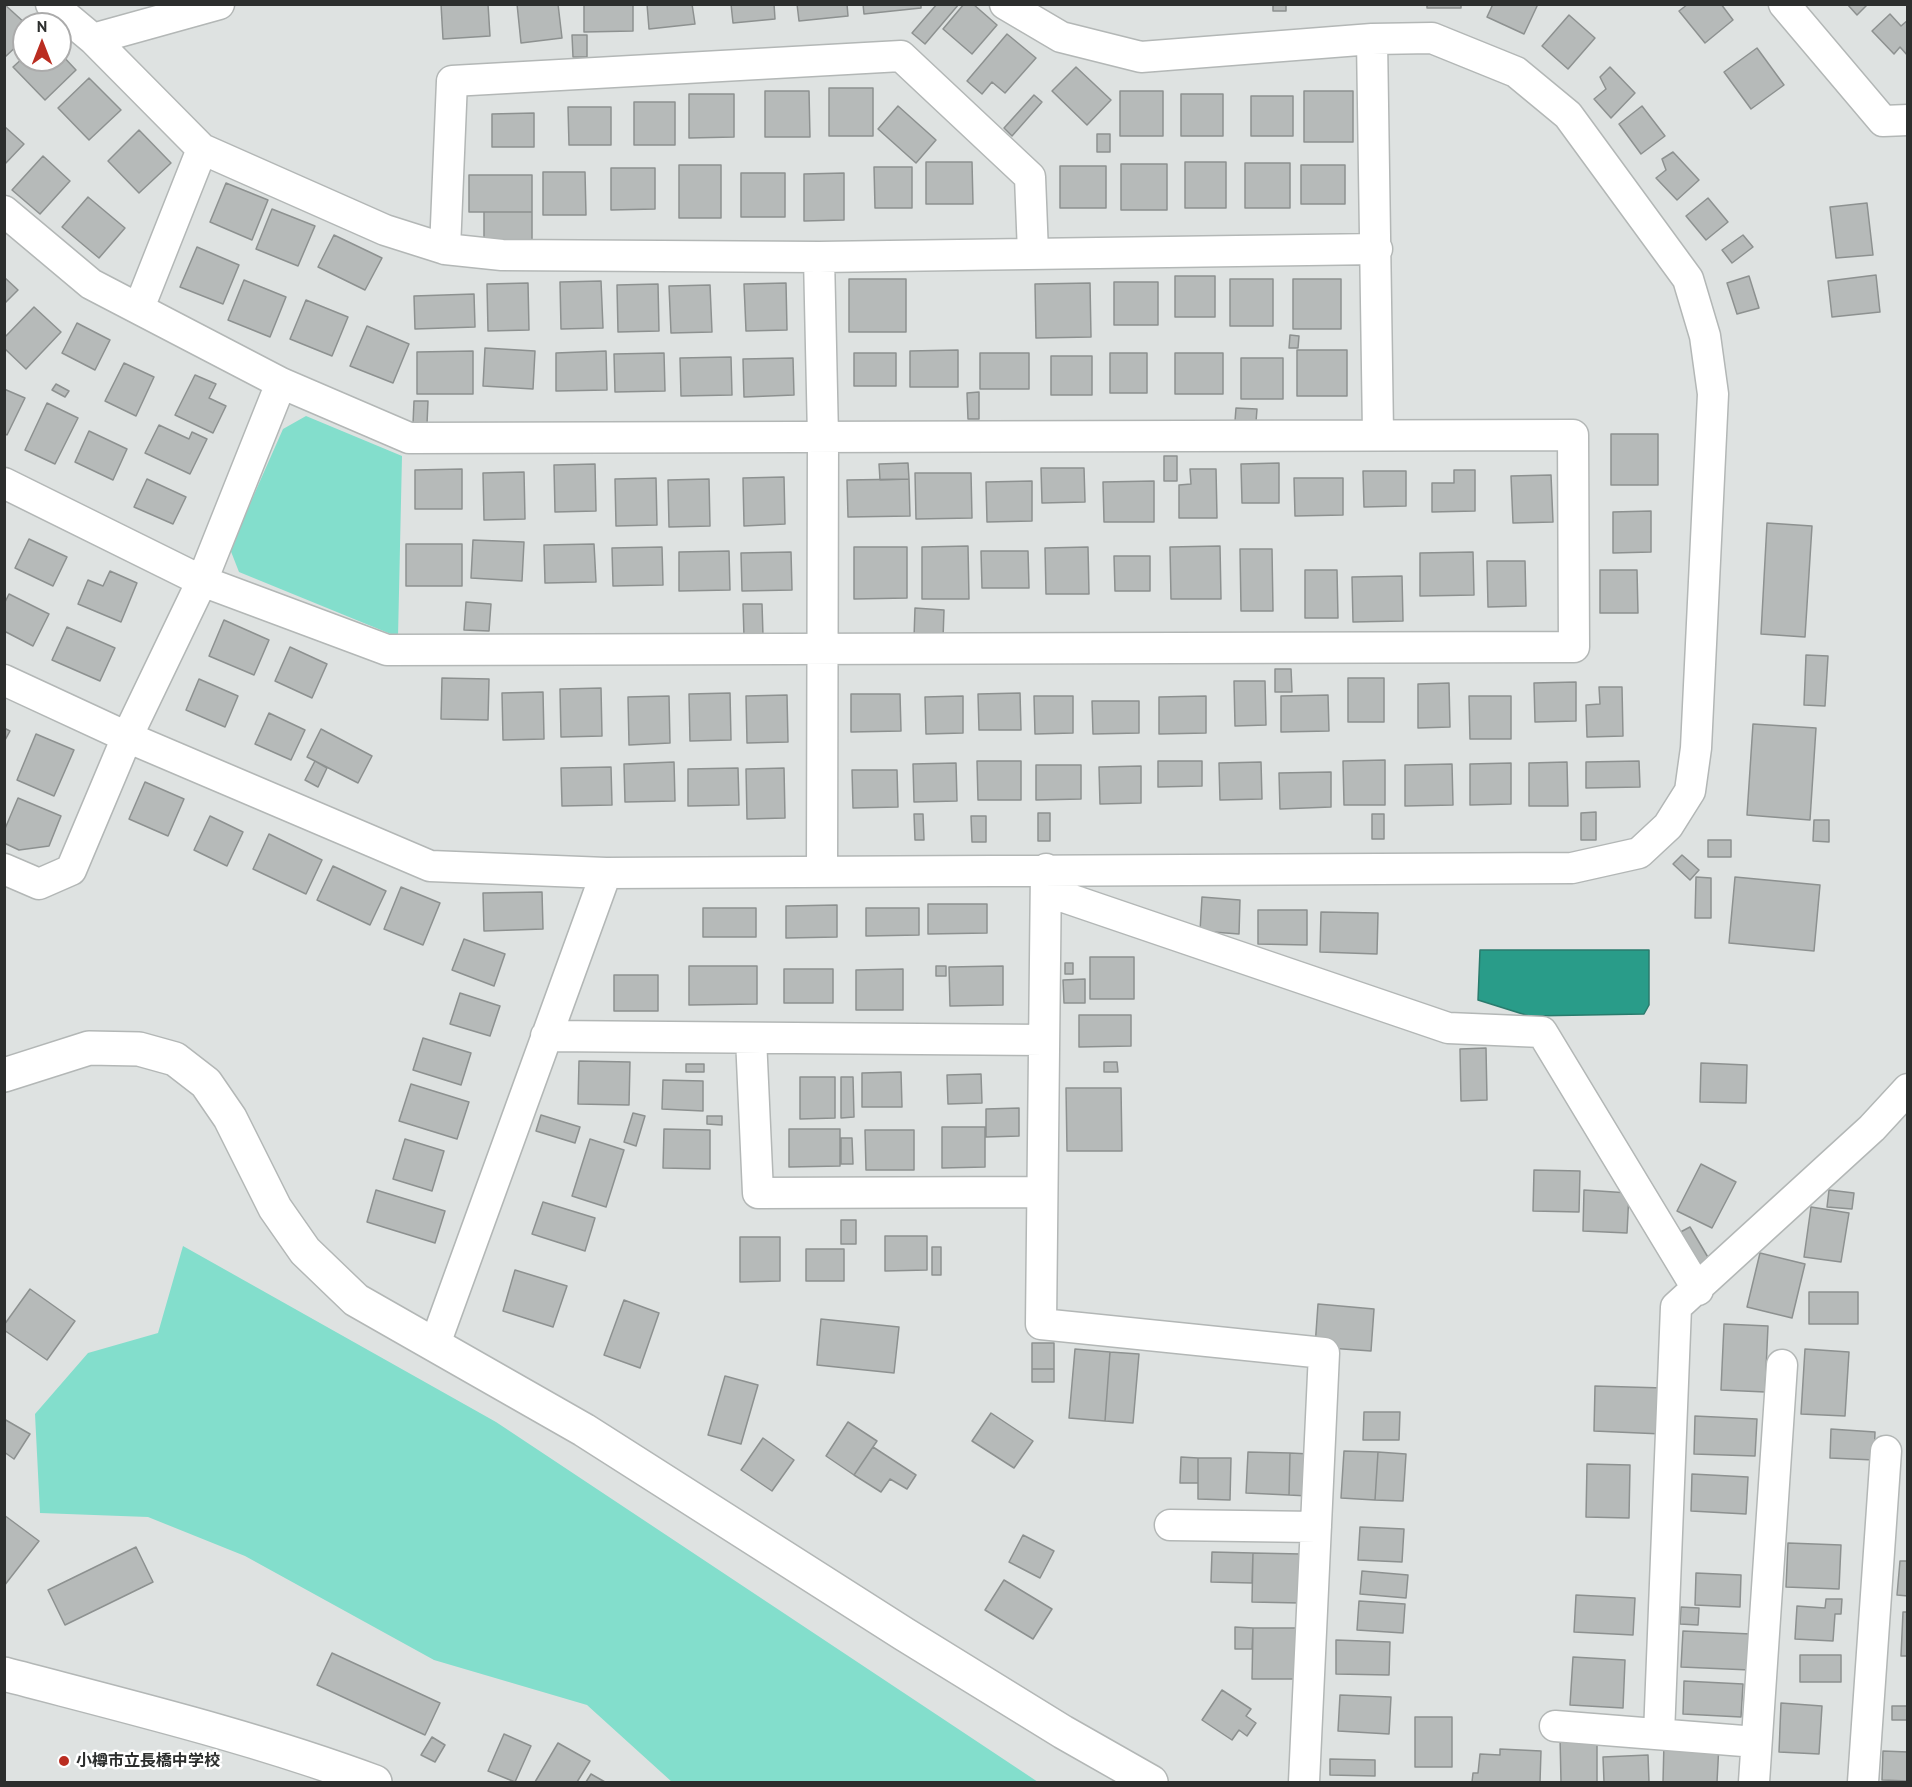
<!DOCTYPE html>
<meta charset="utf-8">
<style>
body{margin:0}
#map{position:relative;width:1912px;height:1787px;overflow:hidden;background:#dee2e1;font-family:"PT Sans",sans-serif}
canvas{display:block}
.frame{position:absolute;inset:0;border:6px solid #2c2e2d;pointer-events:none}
.north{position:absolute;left:12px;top:12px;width:60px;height:60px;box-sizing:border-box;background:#fff;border:2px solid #ababab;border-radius:50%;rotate:0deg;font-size:16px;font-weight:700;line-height:24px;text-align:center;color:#2c2e2d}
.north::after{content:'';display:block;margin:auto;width:21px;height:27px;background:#ba2d21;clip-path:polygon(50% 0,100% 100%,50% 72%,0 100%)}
</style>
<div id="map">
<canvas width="1912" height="1787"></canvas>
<div class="frame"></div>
<div class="north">N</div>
</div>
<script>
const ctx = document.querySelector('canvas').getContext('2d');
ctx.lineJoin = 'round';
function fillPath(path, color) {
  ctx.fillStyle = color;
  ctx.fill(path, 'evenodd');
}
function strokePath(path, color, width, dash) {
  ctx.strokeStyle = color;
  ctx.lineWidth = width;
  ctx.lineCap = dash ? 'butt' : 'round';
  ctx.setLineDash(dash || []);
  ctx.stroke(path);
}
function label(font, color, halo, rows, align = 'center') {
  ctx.font = font + ' "PT Sans","Noto Sans JP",sans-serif';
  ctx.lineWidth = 5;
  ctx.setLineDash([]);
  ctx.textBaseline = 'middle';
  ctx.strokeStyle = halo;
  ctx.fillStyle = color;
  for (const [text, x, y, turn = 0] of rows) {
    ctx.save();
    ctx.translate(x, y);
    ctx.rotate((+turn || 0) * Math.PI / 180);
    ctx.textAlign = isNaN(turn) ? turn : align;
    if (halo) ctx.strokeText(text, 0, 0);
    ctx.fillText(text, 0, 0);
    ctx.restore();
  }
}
const green = new Path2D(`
 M306,416L402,456L398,637L239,572L230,549L283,429Z
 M183,1246L496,1422L1038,1782H672L587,1705L434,1660L245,1556L148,1517L40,1513L35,1414L88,1353L158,1333Z`);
const water = new Path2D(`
 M1480,950H1649V1005L1644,1014L1529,1016L1478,1000Z`);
const building = new Path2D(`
 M4,4L26,24L24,39L4,58Z
 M441,4H488L490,36L443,39Z
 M517,4H558L562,38L521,43Z
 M584,4H633V31L584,32Z
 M647,4H692L695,24L649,29Z
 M731,4H774L775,19L733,23Z
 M797,4H847L848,16L799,21Z
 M863,4H921V8L864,14Z
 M937,4H959L925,44L912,33Z
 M964,4H973L997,25L972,54L943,29Z
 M1273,4H1286V11H1273Z
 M1427,4H1461V8H1427Z
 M1493,4H1538L1524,34L1487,17Z
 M1688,4H1721L1733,20L1705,43L1679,11Z
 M1847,4H1868L1857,15Z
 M1890,14L1901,26L1908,20V56L1900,47L1894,54L1872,31Z
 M1569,15L1595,38L1568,69L1542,46Z
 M1007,34L1036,58L1005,93L992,82L982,94L967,81Z
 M572,35H587V57H573Z
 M1757,48L1784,85L1751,109L1724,72Z
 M60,53L76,70L45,100L13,67L24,57V60H60Z
 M1076,67L1111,100L1087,125L1052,91Z
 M1610,67L1635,93L1611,118L1594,99L1606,89L1600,77Z
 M89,78L121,110L89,140L58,108Z
 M829,88H873V136H829Z
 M765,91H809L810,137H765Z
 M1120,91H1163V136H1120Z
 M1304,91H1353V142H1304Z
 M689,94H734V137L689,138Z
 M1181,94H1223V136H1181Z
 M1034,95L1042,102L1012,136L1004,128Z
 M1251,96H1293V136H1251Z
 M634,102H675V145H634Z
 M898,106L936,140L916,163L878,129Z
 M1642,106L1665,136L1641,154L1619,124Z
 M568,107H611V145H569Z
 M534,113V147H492V114Z
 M4,126L24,144L4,165Z
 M139,130L171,163L139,193L108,161Z
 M1097,134H1110V152H1097Z
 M1673,152L1699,180L1677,200L1656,178L1666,170L1662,159Z
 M43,156L70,181L40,214L12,190Z
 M926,162H972L973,204H926Z
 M1185,162H1226V208H1185Z
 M1245,163H1290V208H1245Z
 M1121,164H1167V210H1121Z
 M679,165H721V218H679Z
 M1301,165H1345V204H1301Z
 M1060,166H1106V208H1060Z
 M874,167H912V208H875Z
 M611,168H655V209L611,210Z
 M543,172H585L586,215H543Z
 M741,173H785V217H741Z
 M844,173V220L804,221V174Z
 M469,175H532V212H469Z
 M226,183L268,200L252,240L210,222Z
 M88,197L125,228L99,258L62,227Z
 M1708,198L1728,222L1706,240L1686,216Z
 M1867,203L1873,255L1836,258L1830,207Z
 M272,209L315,226L298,266L256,249Z
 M484,212H532V245H484Z
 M334,235L382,258L365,290L318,267Z
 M1743,235L1753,247L1732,263L1722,250Z
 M197,247L239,265L223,304L180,287Z
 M1876,275L1880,312L1832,317L1828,281Z
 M1175,276H1215V317H1175Z
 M1749,276L1759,308L1737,314L1727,283Z
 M4,277L18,290L4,304Z
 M849,279H906V332H849Z
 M1230,279H1273V326H1230Z
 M1293,279H1341V329H1293Z
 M244,280L286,297L270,337L228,320Z
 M601,281L603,328L561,329L560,282Z
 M1114,282H1158V325H1114Z
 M528,283L529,330L488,331L487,284Z
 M786,283L787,330L746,331L744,284Z
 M1090,283L1091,337L1036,338L1035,284Z
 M658,284L659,331L618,332L617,285Z
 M710,285L712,332L671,333L669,286Z
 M474,294L475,327L415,329L414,296Z
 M306,300L348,317L332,356L290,339Z
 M34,307L61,332L26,369L4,348V338Z
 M77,323L110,340L95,370L62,353Z
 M367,326L409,344L393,383L350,366Z
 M1290,335L1299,336L1298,348H1289Z
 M485,348L535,351L533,389L483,386Z
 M958,350V387H910V351Z
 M1297,350H1347V396H1297Z
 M473,351V394H417V352Z
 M606,351L607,390L556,391V353Z
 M664,353L665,391L615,392L614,354Z
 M854,353H896V386H854Z
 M980,353H1029V389H980Z
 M1110,353H1147V393H1110Z
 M1175,353H1223V394H1175Z
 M1051,356H1092V395H1051Z
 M731,357L732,395L681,396L680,358Z
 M793,358L794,395L744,397L743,359Z
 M1241,358H1283V399H1241Z
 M124,363L154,377L136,416L105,401Z
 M195,375L216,384L209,398L226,406L213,433L175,415Z
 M56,384L69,391L65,397L52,390Z
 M4,389L25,398L7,435L4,433Z
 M979,392V419H968L967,393Z
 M414,401H428L427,424H413Z
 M47,403L78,418L55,464L25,450Z
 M1236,408L1257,409L1256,422L1235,421Z
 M159,425L189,439L192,432L207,439L190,474L145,453Z
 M89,431L127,449L113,480L75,462Z
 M1611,434H1658V485H1611Z
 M1164,456H1177V481H1164Z
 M908,463L909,479L880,480L879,464Z
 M1279,463V503H1242L1241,464Z
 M595,464L596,511L555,512L554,465Z
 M1041,468H1084L1085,502L1042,503Z
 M462,469V509H415V470Z
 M1190,469H1216L1217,518H1179V485L1191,484Z
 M1454,470H1475V511L1432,512V483H1454Z
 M1363,471H1406V506L1364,507Z
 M524,472L525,519L484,520L483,473Z
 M915,473H971L972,518L916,519Z
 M1551,475L1553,522L1513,523L1511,476Z
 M784,477L785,524L744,526L743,478Z
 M656,478L657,525L616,526L615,479Z
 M1294,478H1343V515L1295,516Z
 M147,479L186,497L173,524L134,507Z
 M709,479L710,526L669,527L668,480Z
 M909,479L910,516L848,517L847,480Z
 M1032,481V521L987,522L986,482Z
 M1154,481V522H1104L1103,482Z
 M1651,511V552L1613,553V512Z
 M1767,523L1812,526L1805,637L1761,634Z
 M29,539L67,557L53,586L15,568Z
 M473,540L524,542L522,581L471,578Z
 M406,544H462V586H406Z
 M594,544L596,582L545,583L544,545Z
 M968,546L969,599H922V547Z
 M1220,546L1221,599H1171L1170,547Z
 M662,547L663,585L613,586L612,548Z
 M854,547H907V598L854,599Z
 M1088,547L1089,594H1046L1045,548Z
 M1240,549H1272L1273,611H1241Z
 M729,551L730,590L679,591V552Z
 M981,551H1028L1029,588H982Z
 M791,552L792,590L742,591L741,553Z
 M1473,552L1474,595L1420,596V553Z
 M1114,556H1150V591H1115Z
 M1487,561H1525L1526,606L1488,607Z
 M1305,570H1337L1338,618H1305Z
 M1600,570H1637L1638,613H1600Z
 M110,571L137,583L121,622L78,604L88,580L103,586Z
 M1402,576L1403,621L1353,622L1352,577Z
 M9,594L49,614L33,646L4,631V604Z
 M466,602L491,604L489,631L464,630Z
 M743,604H762L763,636L744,637Z
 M915,608L944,610L943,639L914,638Z
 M224,620L269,640L254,675L209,656Z
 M67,627L115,648L100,681L52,660Z
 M290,647L327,664L312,698L275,681Z
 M1806,655L1828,656L1825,706L1804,705Z
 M1275,669H1291L1292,692H1275Z
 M442,678L489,679L488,720L441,719Z
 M1348,678H1384V722H1348Z
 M199,679L238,696L225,727L186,710Z
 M1234,681H1265L1266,725L1235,726Z
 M1576,682V721L1535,722L1534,683Z
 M1449,683L1450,727L1418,728V684Z
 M1599,687H1622L1623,736L1587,737L1586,705L1600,704Z
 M601,688L602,736L561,737L560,689Z
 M543,692L544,739L503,740L502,693Z
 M730,693L731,740L690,741L689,694Z
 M1020,693L1021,730H979L978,694Z
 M851,694H900L901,731L851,732Z
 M787,695L788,742L747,743L746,696Z
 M1328,695L1329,731L1281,732V696Z
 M669,696L670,743L629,745L628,697Z
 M963,696V733L926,734L925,697Z
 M1034,696H1073V733L1035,734Z
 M1206,696V733L1159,734V697Z
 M1469,696H1511V739H1470Z
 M1092,701H1139V733L1093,734Z
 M269,713L305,730L291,760L255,744Z
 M1753,724L1816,728L1810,820L1747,815Z
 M4,728L10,731L4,742Z
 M321,729L372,756L358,783L307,757Z
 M36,734L74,750L54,796L17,780Z
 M1385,760V805H1344L1343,761Z
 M315,761L327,768L318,787L305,780Z
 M977,761H1021V800H978Z
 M1158,761H1202V786L1158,787Z
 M1639,761L1640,787L1586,788V762Z
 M674,762L675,801L625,802L624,764Z
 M1261,762L1262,799L1220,800L1219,763Z
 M1567,762L1568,806H1529V763Z
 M956,763L957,801L914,802L913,764Z
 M1511,763V804L1470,805V764Z
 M1452,764L1453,805L1405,806V765Z
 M1036,765H1081V799L1036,800Z
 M1141,766V803L1100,804L1099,767Z
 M611,767L612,805L562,806L561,768Z
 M738,768L739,805L688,806V769Z
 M784,768L785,818L747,819L746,769Z
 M852,770H897L898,807L853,808Z
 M1331,772V807L1280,809L1279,773Z
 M145,782L184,799L168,836L129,819Z
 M18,798L61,816L49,846L19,850L4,843V831Z
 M1596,812V840H1581V813Z
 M1038,813H1050V841H1038Z
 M914,814H923L924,840H915Z
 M1372,814H1384V839H1372Z
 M210,816L243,832L227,866L194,850Z
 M971,816H986V842H972Z
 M1814,820H1829V842L1813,841Z
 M269,834L322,860L306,894L253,869Z
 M1708,840H1731V857H1708Z
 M1682,855L1699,870L1690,880L1673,864Z
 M333,866L386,891L370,925L317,900Z
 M1696,877L1711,878V918H1695Z
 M1735,877L1820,885L1814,951L1729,943Z
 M401,887L440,903L423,945L384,929Z
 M542,892L543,929L484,931L483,893Z
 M1202,897L1240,900L1239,934L1200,931Z
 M928,904H987V933L928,934Z
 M837,905V937L786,938V906Z
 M703,908H756V937H703Z
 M866,908H919V935L866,936Z
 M1258,910H1307V945L1258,944Z
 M1321,912L1378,913L1377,954L1320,952Z
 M464,939L505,954L494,986L452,970Z
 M1090,957H1134V999H1090Z
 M1065,963H1073V974H1065Z
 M689,966H757V1004L689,1005Z
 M936,966H946V976H936Z
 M1003,966V1005L950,1006L949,967Z
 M784,969H833V1003H784Z
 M903,969V1010H856V970Z
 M614,975H658V1011H614Z
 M1085,979V1003H1064L1063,980Z
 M460,993L500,1006L490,1036L450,1024Z
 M1079,1015H1131V1046L1079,1047Z
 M423,1038L471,1053L461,1085L413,1070Z
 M1486,1048L1487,1100L1461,1101L1460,1049Z
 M579,1061L630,1062L629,1105L578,1104Z
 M1104,1062H1117L1118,1072H1104Z
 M1701,1063L1747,1065L1746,1103L1700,1102Z
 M686,1064H704V1072H686Z
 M901,1072L902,1107H862V1073Z
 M981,1074L982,1103L948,1104L947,1075Z
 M800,1077H835V1118L800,1119Z
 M841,1077H853L854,1117L841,1118Z
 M663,1080L703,1081V1111L662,1109Z
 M411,1084L469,1102L457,1139L399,1121Z
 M1066,1088H1121L1122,1151H1067Z
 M1019,1108V1136L986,1137V1109Z
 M633,1113L645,1116L636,1146L624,1142Z
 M541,1115L580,1127L575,1143L536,1131Z
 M707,1116H722V1125L707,1124Z
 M942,1127H985V1167L942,1168Z
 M664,1129L710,1130V1169L663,1168Z
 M789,1129H840V1166L789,1167Z
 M865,1130H914V1170H866Z
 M841,1138H852L853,1164H841Z
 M405,1139L444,1151L432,1191L393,1179Z
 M590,1139L624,1150L606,1207L572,1196Z
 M1701,1164L1736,1182L1712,1228L1677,1211Z
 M1534,1170L1580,1171L1579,1212L1533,1211Z
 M376,1190L445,1211L435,1243L367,1222Z
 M1584,1190L1629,1193L1627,1233L1583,1231Z
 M1829,1190L1854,1193L1852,1209L1827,1207Z
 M543,1202L595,1218L585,1251L532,1234Z
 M1811,1207L1849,1213L1841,1262L1804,1257Z
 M841,1220H856V1244H841Z
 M1690,1227L1709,1259L1690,1270L1671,1237Z
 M885,1236H927V1270L885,1271Z
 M740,1237H780V1281L740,1282Z
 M932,1247H941V1275H932Z
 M806,1249H844V1281H806Z
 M1760,1253L1805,1264L1792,1318L1747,1307Z
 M515,1270L567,1286L553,1327L503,1311Z
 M30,1289L75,1321L47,1360L4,1330V1325Z
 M1809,1292H1858V1324H1809Z
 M624,1300L659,1313L640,1368L604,1355Z
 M1318,1304L1374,1309L1371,1351L1315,1347Z
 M821,1319L899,1327L894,1373L817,1365Z
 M1724,1324L1768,1326L1765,1392L1721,1390Z
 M1032,1343H1054V1369H1032Z
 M1075,1349L1110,1352L1105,1421L1069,1418Z
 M1805,1349L1849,1352L1845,1416L1801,1414Z
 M1110,1352L1139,1354L1133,1423L1105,1421Z
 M1032,1369H1054V1382H1032Z
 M725,1376L758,1385L741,1444L708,1435Z
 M1595,1386L1664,1388L1662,1434L1594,1431Z
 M1364,1412H1400L1399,1440H1363Z
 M991,1413L1033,1441L1014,1468L972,1441Z
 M1695,1416L1757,1419L1755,1456L1694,1454Z
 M4,1419L30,1434L14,1459L4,1452Z
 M848,1422L877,1441L854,1475L826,1456Z
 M1831,1429L1875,1432L1874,1460L1830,1458Z
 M763,1438L794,1460L772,1491L741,1470Z
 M873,1447L916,1475L907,1489L890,1479L881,1492L854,1475Z
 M1344,1451L1378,1452L1375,1500L1341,1498Z
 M1248,1452L1290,1453L1289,1495L1246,1493Z
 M1378,1452L1406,1454L1403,1501L1375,1500Z
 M1290,1453L1310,1454L1308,1496L1289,1495Z
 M1181,1457L1198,1458V1483H1180Z
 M1198,1458H1231L1230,1500L1198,1499Z
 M1587,1464L1630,1465L1629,1518L1586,1517Z
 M1692,1474L1748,1477L1746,1514L1691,1511Z
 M4,1515L39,1541L4,1586Z
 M1360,1527L1404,1529L1402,1562L1358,1560Z
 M1023,1535L1054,1551L1040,1578L1009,1562Z
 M1788,1543L1841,1545L1839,1589L1786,1587Z
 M136,1547L153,1582L65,1625L48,1590Z
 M1212,1552L1253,1553L1252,1583L1211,1582Z
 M1253,1553L1301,1554L1300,1603L1252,1602Z
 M1900,1561H1908V1596L1897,1595Z
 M1362,1571L1408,1575L1406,1598L1360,1594Z
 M1696,1573L1741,1575L1740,1607L1695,1605Z
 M1004,1580L1052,1609L1033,1639L985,1610Z
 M1576,1595L1635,1598L1633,1635L1574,1632Z
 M1826,1599H1842L1841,1614H1835L1833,1641L1795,1639L1797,1606L1825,1608Z
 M1359,1601L1405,1604L1403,1633L1357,1630Z
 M1681,1607L1699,1608L1698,1625L1680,1624Z
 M1903,1612H1908V1656H1901Z
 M1235,1627L1253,1628L1252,1649H1235Z
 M1253,1628H1297V1679H1252Z
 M1683,1631L1751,1634L1750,1670L1681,1667Z
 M1336,1640L1390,1642L1389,1675L1336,1674Z
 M332,1653L440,1703L425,1735L317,1685Z
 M1800,1655H1841V1682H1800Z
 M1573,1657L1625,1660L1623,1708L1570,1705Z
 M1684,1681L1743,1684L1741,1717L1683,1714Z
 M1222,1690L1251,1709L1246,1716L1256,1723L1247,1736L1239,1730L1232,1740L1202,1720Z
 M1340,1695L1391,1697L1389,1734L1338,1731Z
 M1781,1703L1822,1706L1819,1754L1779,1752Z
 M1892,1706H1908V1720H1892Z
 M1415,1717H1452V1767H1415Z
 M504,1734L531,1746L515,1782L488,1771Z
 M432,1737L445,1745L435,1762L421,1755Z
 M1560,1737H1597V1782H1561Z
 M1664,1742L1719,1744L1717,1782H1663Z
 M558,1743L590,1761L577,1782H535Z
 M1500,1749L1541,1751L1540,1782H1472L1473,1773H1478L1480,1754L1500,1755Z
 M1883,1751L1908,1752V1781L1882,1780Z
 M1648,1755L1649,1782H1604L1603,1757Z
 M1330,1759L1375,1760V1776L1330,1775Z
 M591,1774L605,1782H586Z`);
const minor = new Path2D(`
 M51,4L93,39L202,149L385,230L445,249L502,255L819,257L1377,249
 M1784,4L1883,121L1908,120
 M93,39L219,4
 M1372,39L1378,433
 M4,211L91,284L281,383L409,438L1573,435L1574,647L387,650L202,581L4,483
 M445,249L452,81L901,56L1030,177L1033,253
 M819,257L823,437L822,870
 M139,308L202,149
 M4,680L127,737L430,866L606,873L1572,868L1639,853L1668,826L1690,791L1696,748L1713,394L1705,336L1688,279L1568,115L1516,72L1432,38L1372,39L1141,57L1061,37L1005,4
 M4,869L39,884L71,870L127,737L202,581L281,383
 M1046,869L1041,1324L1324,1353L1304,1782
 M1046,891L1448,1028L1542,1032L1698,1290
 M546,1036L1044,1040
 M751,1038L758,1193L1042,1192
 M435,1344L606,873
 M1170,1525L1316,1527
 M1555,1726L1756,1742
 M1659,1734L1676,1307L1872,1128L1908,1089
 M1754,1782L1782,1365
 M1863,1782L1886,1451`);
const tertiary = new Path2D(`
 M4,1075L89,1048L139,1049L175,1059L206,1083L230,1118L275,1208L305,1251L356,1300L584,1430L904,1634L1063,1732L1151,1782
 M4,1674C129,1707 254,1737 375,1782`);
const markers = [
 [64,1761,6,"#ba2d21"]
];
const poiNames = [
 ["小樽市立長橋中学校",76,1761]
];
fillPath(green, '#83decc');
fillPath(water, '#299c89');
strokePath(water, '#2a7b6d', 1.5);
fillPath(building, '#b6bab9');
strokePath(building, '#8d9190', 1.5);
strokePath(minor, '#b3b7b6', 33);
strokePath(tertiary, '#b3b7b6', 36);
strokePath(minor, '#fff', 30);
strokePath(tertiary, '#fff', 33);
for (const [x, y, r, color] of markers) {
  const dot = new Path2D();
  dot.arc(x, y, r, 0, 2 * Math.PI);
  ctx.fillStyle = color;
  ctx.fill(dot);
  strokePath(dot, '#fff', 2);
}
label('bold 16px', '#2c2e2d', '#fff', poiNames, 'left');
</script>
